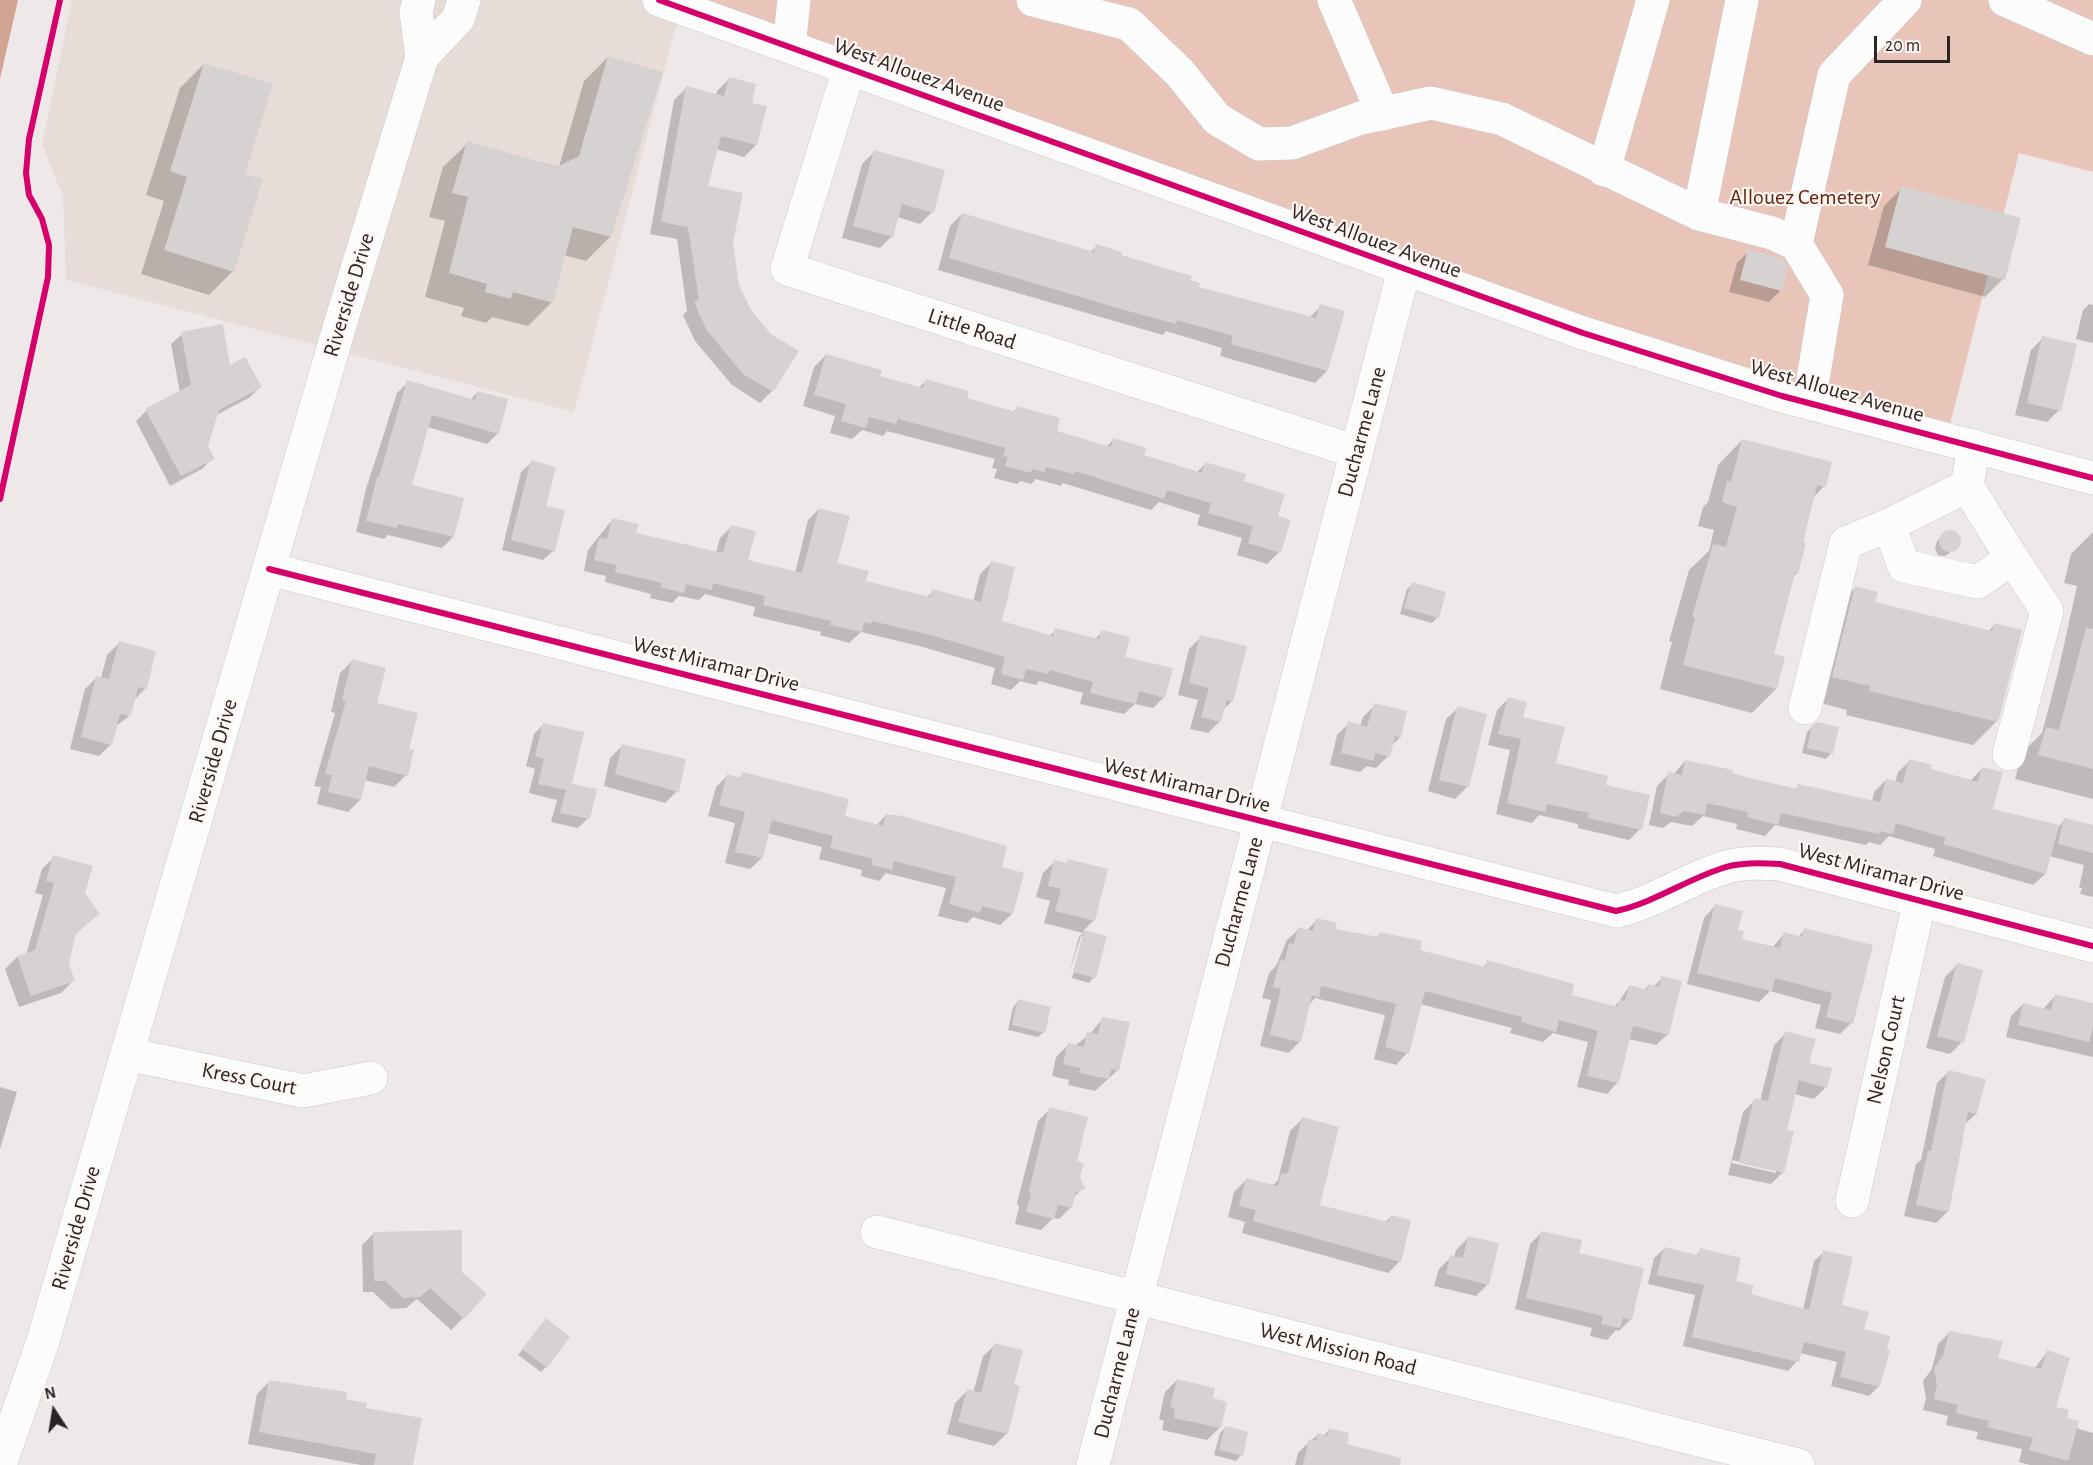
<!DOCTYPE html>
<style>
body{margin:0}
#map{position:relative;width:2093px;height:1465px;overflow:hidden;background:#eee9e8;font-family:"Alegreya Sans",sans-serif}
canvas{display:block}
.north{position:absolute;left:24px;top:1381px;width:60px;height:60px;-webkit-text-stroke:4px #fff5f2;paint-order:stroke;rotate:348deg;font-size:16px;font-weight:700;line-height:24px;text-align:center;color:#292524}
.north::after{content:'';display:block;margin:auto;width:21px;height:27px;background:#292524;clip-path:polygon(50% 0,100% 100%,50% 72%,0 100%)}
.scale{position:absolute;left:1874px;top:36px;width:76px;height:27px;box-sizing:border-box;border:3px solid #292524;border-top:0;padding-left:8px;font-size:18px;line-height:21px;white-space:nowrap;color:#292524;-webkit-text-stroke:4px #fff5f2;paint-order:stroke}
</style>
<div id="map">
<canvas width="2093" height="1465"></canvas>
<div class="north">N</div>
<div class="scale">20 m</div>
</div>
<script>
const ctx = document.querySelector('canvas').getContext('2d');
ctx.lineJoin = 'round';
function fillPath(path, color) {
  ctx.fillStyle = color;
  ctx.fill(path, 'evenodd');
}
function strokePath(path, color, width, dash) {
  ctx.strokeStyle = color;
  ctx.lineWidth = width;
  ctx.lineCap = dash ? 'butt' : 'round';
  ctx.setLineDash(dash || []);
  ctx.stroke(path);
}
function label(font, color, halo, rows, align = 'center') {
  ctx.font = font + ' "Alegreya Sans",sans-serif';
  ctx.lineWidth = 4.5;
  ctx.setLineDash([]);
  ctx.textBaseline = 'middle';
  ctx.strokeStyle = halo;
  ctx.fillStyle = color;
  for (const [text, x, y, turn = 0] of rows) {
    ctx.save();
    ctx.translate(x, y);
    ctx.rotate((+turn || 0) * Math.PI / 180);
    ctx.textAlign = isNaN(turn) ? turn : align;
    if (halo) ctx.strokeText(text, 0, 0);
    ctx.fillText(text, 0, 0);
    ctx.restore();
  }
}
const built = new Path2D(`
 M72,0H659L681,8L574,412L66,280L63,197L42,144Z`);
const green = new Path2D(`
 M670,0H2093V172L2019,153L1946,440L1782,396Z`);
const water = new Path2D(`
 M0,0H18L0,79Z`);
const shadow = new Path2D(`
 M608,57L610,237L586,261L564,255L552,302L528,326L492,317L486,323L461,316L464,308L425,297L445,221L429,217L443,167L468,143L559,167L584,81Z
 M204,64L243,175L233,271L209,295L141,274L164,201L146,195L180,88Z
 M729,79L750,104L756,145L744,157L716,149L706,188L732,243L738,285L772,391L760,403L732,385L695,341L683,315L687,311L677,239L650,234L674,100L686,88L716,96L717,91Z
 M874,152L932,212L920,224L897,217L892,236L880,248L842,238L862,164Z
 M1902,188L2003,279L1985,297L1868,265L1884,206Z
 M962,214L1090,252L1097,246L1189,281L1198,288L1309,318L1321,306L1327,371L1315,383L1220,356L1222,348L1166,331L1163,335L938,270L950,226Z
 M1749,251L1781,290L1769,302L1729,292L1737,263Z
 M2089,304L2093,305V343L2076,339L2083,310Z
 M182,334L260,387L249,398L216,415L207,447L213,458L202,469L170,486L136,421L146,411L180,393L171,344Z
 M2043,338L2059,410L2047,422L2015,415L2031,350Z
 M826,355L878,377L918,388L926,381L965,399L1013,412L1018,408L1055,432L1106,447L1114,439L1143,456L1196,473L1205,464L1242,482L1276,517L1279,552L1267,564L1237,555L1242,538L1197,525L1200,515L1159,502L1151,510L1063,483L1061,486L1036,479L1031,484L1021,481L1017,484L994,478L997,469L992,468L995,459L887,431L883,436L862,430L852,439L830,433L835,416L803,406L814,367Z
 M408,382L470,400L478,392L498,433L487,444L427,427L410,486L453,537L442,548L388,535L384,539L356,532L366,489L397,393Z
 M1742,440L1824,486L1812,499L1797,573L1792,578L1773,655L1776,689L1752,713L1660,689L1672,642L1669,641L1689,570L1709,551L1714,530L1698,526L1703,507L1708,502L1718,465Z
 M532,462L554,550L543,560L502,550L521,472Z
 M819,509L835,564L865,583L926,598L933,591L973,602L980,574L991,563L1000,623L1049,636L1056,630L1094,640L1102,632L1123,658L1164,697L1153,708L1135,704L1124,714L1080,704L1083,693L1039,681L1036,685L1020,681L1011,690L991,684L995,668L919,646L861,632L849,643L820,635L821,632L753,616L755,607L705,594L699,600L679,596L672,603L650,598L651,594L605,582L606,576L584,571L588,550L612,520L635,534L716,553L720,538L731,527L746,561L795,573L808,520Z
 M1949,531L1956,533L1960,539L1958,547L1945,556L1938,555L1935,549L1937,541Z
 M2093,532V799L2015,779L2022,753L2042,733L2058,672L2077,586L2064,583L2071,554Z
 M1413,584L1445,593L1437,618L1432,623L1400,614L1407,589Z
 M1855,588L1874,603L1988,632L1995,624L1997,721L1973,745L1846,715L1847,710L1809,700L1831,612Z
 M1201,637L1232,701L1223,710L1220,721L1208,733L1190,729L1198,700L1178,695L1189,649Z
 M119,643L145,689L133,701L129,716L115,727L111,744L99,756L70,749L85,689L97,677L101,678L107,655Z
 M352,661L376,704L407,750L406,775L394,787L364,780L360,800L348,812L317,804L321,787L314,786L335,713L331,712L340,673Z
 M1508,699L1555,765L1604,786L1640,829L1629,840L1578,828V824L1539,815L1532,823L1496,814L1510,750L1488,745L1497,710Z
 M1375,705L1400,737L1391,746L1388,756L1376,768L1367,766L1360,772L1330,765L1337,735L1349,723L1360,726L1363,717Z
 M1458,708L1485,715L1467,787L1455,799L1428,791L1446,719Z
 M544,724L570,785L588,818L578,828L551,822L557,800L529,793L535,769L526,766L534,734Z
 M1813,726L1831,753L1826,759L1802,753L1807,732Z
 M622,746L677,791L665,803L604,786L610,758Z
 M1685,761L1794,790L1799,786L1872,801L1874,792L1886,780L1895,783L1898,772L1910,761L1929,770L1971,780L1982,769L1992,810L2058,827L2064,820L2093,825V897L2080,894L2082,888H2079L2084,865L2049,856L2045,874L2033,885L1933,856L1935,849L1889,836L1880,845L1869,842L1866,845L1775,825L1765,836L1736,829L1737,824L1703,816L1692,826L1671,822L1663,828L1649,825L1657,786L1669,774L1673,775Z
 M743,774L843,817L876,826L886,815L1000,868L1012,914L1000,925L973,917L967,923L938,916L946,888L886,873L879,881L861,876L862,870L819,859L822,847L767,833L762,858L750,869L725,863L735,823L708,816L716,787L727,776L738,779Z
 M54,857L98,914L74,935L67,964L73,981L61,993L19,1007L5,969L17,957L26,955L43,895L35,893L42,869Z
 M1055,861L1065,864L1069,861L1094,920L1083,931L1105,937L1094,977L1089,983L1072,978L1084,936H1081L1068,977L1079,937L1083,933L1044,923L1050,901L1036,897L1043,873Z
 M1715,906L1740,940L1772,948L1784,934L1797,938L1805,930L1851,1023L1840,1034L1815,1028L1821,1005L1770,991L1759,1002L1687,984L1704,918Z
 M1317,920L1334,930L1376,938L1381,933L1418,951L1482,968L1488,962L1570,996L1614,1008L1629,987L1644,990L1648,986L1653,987L1662,978L1668,1034L1656,1045L1628,1039L1618,1082L1607,1094L1577,1087L1588,1042L1553,1033L1543,1042L1510,1033L1512,1028L1420,1004L1407,1053L1396,1065L1374,1059L1385,1015L1315,998L1309,1005L1300,1041L1289,1053L1260,1046L1271,1000L1262,998L1269,973L1276,966L1287,940L1299,929L1306,931Z
 M1957,965L1962,1042L1950,1054L1926,1048L1945,977Z
 M2055,996L2093,1005V1057L2006,1037L2011,1016L2023,1004L2043,1009Z
 M1019,1001L1044,1032L1038,1037L1008,1030L1013,1007Z
 M1103,1018L1118,1070L1095,1091L1068,1085L1069,1080L1052,1076L1056,1057L1068,1045H1076L1090,1034Z
 M1786,1033L1826,1087L1814,1099L1794,1094L1785,1131L1783,1172L1771,1184L1728,1175L1743,1112L1755,1100L1760,1101L1774,1045ZM1732,1160L1776,1170V1173L1732,1163Z
 M1949,1071L1976,1114L1964,1125L1948,1211L1936,1223L1904,1216L1916,1164L1921,1160L1937,1083Z
 M0,1087L17,1092L0,1149Z
 M1050,1109L1075,1162L1083,1188L1073,1198L1071,1207L1059,1219L1053,1218L1041,1230L1015,1224L1019,1207L1017,1203L1038,1121Z
 M1302,1119L1318,1206L1385,1222L1391,1217L1400,1261L1388,1273L1242,1233L1245,1222L1228,1217L1234,1192L1246,1180L1272,1186L1278,1180L1290,1131Z
 M1542,1232L1577,1254L1631,1319L1619,1331L1616,1330L1607,1340L1590,1336L1592,1328L1515,1309L1530,1244Z
 M374,1233L461,1273L463,1318L451,1330L417,1299L406,1308L391,1309L373,1292H363L362,1245Z
 M1468,1238L1488,1284L1476,1296L1434,1286L1439,1269L1451,1257L1454,1258L1456,1250Z
 M1664,1249L1695,1256L1701,1250L1749,1296L1803,1310L1814,1261L1824,1252L1840,1306L1863,1330L1879,1386L1869,1396L1831,1386L1837,1362L1800,1353L1797,1361L1788,1371L1683,1346L1695,1295L1648,1284L1654,1258Z
 M540,1326L546,1367L541,1372L518,1355Z
 M1950,1332L1996,1360L2034,1369L2047,1352L2054,1408L2076,1428L2093,1433V1465H2030L2019,1462L2022,1449L1976,1439L1978,1432L1946,1425L1948,1416L1923,1410L1926,1398L1923,1381L1932,1369L1938,1344Z
 M995,1345L1012,1385L1018,1387L1006,1434L994,1446L947,1434L955,1403L967,1391L973,1393L983,1356Z
 M1177,1380L1211,1399L1225,1403L1219,1428L1207,1440L1162,1430L1164,1421L1159,1419L1165,1392Z
 M269,1382L344,1400L364,1409L412,1465H361L248,1444L257,1394Z
 M1225,1428L1241,1455L1236,1461L1214,1455L1220,1433Z
 M1329,1430L1361,1465H1295L1298,1453L1310,1441L1318,1435L1323,1436Z`);
const building = new Path2D(`
 M608,56L663,72L611,237L573,227L553,303L513,292L511,299L485,292L487,284L449,273L468,197L452,193L467,141L557,167L579,156Z
 M204,63L273,84L245,174L263,179L234,272L164,250L187,177L170,171Z
 M729,77L756,84L752,103L767,106L757,145L721,136L708,186L743,193L733,243L739,285L751,310L771,334L799,351L773,392L743,374L706,329L694,302L699,300L688,227L661,222L686,86L724,96Z
 M874,150L945,170L934,213L902,204L893,237L853,226Z
 M1901,186L2021,218L2005,280L1885,247Z
 M962,213L1094,252L1096,244L1122,252L1121,255L1192,276L1190,280L1200,283L1199,287L1316,318L1320,304L1345,311L1328,371L1231,344L1233,336L1177,320L1176,324L1121,309L949,258Z
 M1748,249L1783,259L1788,267L1782,291L1740,280Z
 M223,324L230,365L245,357L262,387L219,410L208,446L215,459L181,476L145,409L191,385L181,332Z
 M2042,336L2077,344L2061,411L2027,403Z
 M826,354L882,370L880,376L923,388L925,379L969,391L967,398L1016,412L1017,406L1060,418L1057,431L1111,447L1113,438L1147,448L1144,455L1202,473L1205,462L1246,474L1244,481L1285,494L1278,516L1291,520L1281,553L1248,543L1253,526L1208,513L1211,503L1167,490L1164,499L1075,471L1074,474L1046,467L1044,472L1032,469L1031,473L1005,466L1008,457L1003,456L1006,448L898,419L896,424L869,417L866,428L841,421L846,404L814,395Z
 M407,380L475,400L477,391L508,399L499,434L432,415L412,485L464,498L454,537L398,524L397,528L366,521L377,477H379Z
 M1742,439L1832,462L1826,487L1817,485L1803,542L1806,543L1798,574L1795,573L1774,654L1785,657L1777,689L1683,665L1695,618L1692,617L1713,544L1726,547L1737,507L1722,502L1727,481L1731,482Z
 M531,460L556,467L546,506L565,510L555,551L511,540Z
 M819,508L850,516L837,563L869,571L866,581L930,597L932,589L981,602L991,561L1015,567L1002,621L1053,636L1055,628L1099,639L1101,630L1130,637L1125,657L1173,668L1165,698L1139,691L1136,704L1090,693L1093,682L1050,670L1048,674L1026,669L1023,680L1001,674L1005,657L931,635L872,621L871,624L864,622L862,632L830,625L831,621L763,605L765,596L713,583L712,590L686,584L684,593L660,587L662,583L615,572L616,565L594,560L599,538L607,539L612,518L639,524L636,533L723,553L731,525L756,531L748,560L802,573Z
 M1939 541a11 11 0 1 1 22 0a11 11 0 1 1-22 0Z
 M1412,582L1446,592L1439,618L1404,608Z
 M1855,586L1878,592L1875,602L1992,631L1995,623L2022,630L1998,722L1869,691L1870,686L1832,677Z
 M2086,628L2093,629V769L2038,755L2046,727L2059,730Z
 M1200,635L1247,646L1233,702L1227,700L1221,722L1201,717L1209,688L1189,683Z
 M119,641L156,651L147,689L138,687L131,716L120,714L112,745L81,737L96,676L109,679Z
 M352,659L386,668L377,703L418,713L409,749L414,750L408,776L369,766L361,800L328,792L332,775L325,774L346,701L342,700Z
 M1508,697L1527,702L1523,717L1565,727L1556,763L1608,776L1606,785L1650,795L1642,830L1588,818L1589,813L1547,804L1545,812L1507,803L1521,739L1498,734Z
 M1374,703L1407,711L1401,738L1395,736L1390,757L1375,753L1374,761L1341,753L1348,721L1367,727Z
 M1457,706L1487,714L1469,787L1439,780Z
 M1817,722L1839,727L1833,754L1807,748L1812,725Z
 M543,723L584,732L572,784L597,789L590,819L560,813L566,790L538,784L544,759L535,756Z
 M622,744L686,759L679,792L615,774Z
 M1909,759L1932,765L1931,769L1978,782L1982,767L2003,772L1993,809L2059,825L2046,874L1943,844L1946,838L1896,823L1893,834L1880,831L1879,834L1781,813L1778,825L1747,817L1748,812L1707,803L1705,815L1684,811L1676,817L1660,813L1668,772L1682,775L1685,760L1733,770L1732,774L1797,789L1798,784L1880,802L1886,779L1903,783Z
 M743,772L849,799L845,816L883,826L886,814L902,816L1007,846L1002,867L1024,873L1013,914L982,906L980,913L949,904L956,877L894,861L892,870L871,865L873,859L830,848L833,836L772,820L763,858L735,852L745,812L719,805L727,774L741,778Z
 M2064,818L2093,825V853L2058,844Z
 M53,855L93,866L85,893L100,914L76,932L69,964L75,981L31,996L17,956L35,950L54,883L46,881Z
 M1068,859L1108,869L1095,921L1055,911L1061,889L1048,886L1054,860L1067,863Z
 M1715,904L1743,911L1738,930L1744,931L1742,939L1780,948L1784,932L1802,937L1804,928L1873,945L1853,1024L1826,1017L1832,993L1775,978L1772,991L1697,973Z
 M1316,918L1337,923L1335,929L1379,937L1380,932L1422,941L1420,950L1486,967L1487,960L1574,984L1572,995L1618,1007L1619,1000L1625,1001L1629,985L1647,990L1648,984L1659,987L1661,976L1682,981L1669,1035L1633,1026L1619,1083L1587,1076L1598,1031L1559,1020L1556,1032L1521,1022L1522,1017L1425,991L1409,1054L1385,1047L1396,1004L1321,986L1319,997L1312,995L1301,1042L1270,1035L1281,989L1273,987L1280,960L1285,961L1289,943L1294,944L1298,927L1313,931Z
 M1084,930L1107,936L1096,978L1073,972Z
 M1957,963L1983,970L1964,1043L1937,1036Z
 M2055,994L2093,1003V1026L2089,1042L2018,1025L2023,1003L2051,1010Z
 M1018,999L1051,1007L1045,1033L1012,1025Z
 M1102,1017L1130,1022L1119,1071L1111,1069L1109,1079L1079,1073L1080,1068L1063,1064L1068,1043L1084,1047L1087,1032L1098,1034Z
 M1785,1031L1816,1039L1809,1063L1832,1068L1827,1088L1799,1080L1787,1130L1794,1131L1784,1173L1739,1163L1754,1098L1768,1101Z
 M1948,1070L1986,1079L1977,1114L1968,1112L1949,1212L1916,1205L1928,1151H1931Z
 M1049,1107L1088,1117L1077,1161L1084,1163L1080,1176L1085,1189L1076,1192L1072,1208L1058,1205L1054,1219L1026,1212L1031,1194L1029,1191Z
 M1302,1117L1339,1127L1320,1205L1389,1222L1391,1215L1411,1220L1401,1262L1253,1221L1256,1210L1239,1206L1246,1178L1278,1186L1281,1174L1288,1173Z
 M462,1230V1272L487,1294L464,1319L430,1288L420,1297L403,1298L386,1281H374L373,1232Z
 M1541,1231L1582,1240L1579,1253L1644,1268L1632,1320L1623,1318L1620,1328L1601,1324L1603,1316L1526,1298Z
 M1468,1236L1499,1243L1489,1285L1446,1274L1450,1255L1463,1258Z
 M1664,1247L1698,1255L1700,1248L1741,1258L1736,1281L1754,1285L1751,1294L1809,1310L1823,1250L1853,1257L1842,1305L1869,1312L1864,1329L1890,1336L1887,1349L1890,1350L1880,1387L1840,1377L1846,1352L1804,1342L1799,1362L1692,1337L1704,1285L1657,1275Z
 M546,1318L570,1337L547,1368L522,1349Z
 M1949,1331L2003,1341L1998,1358L2041,1369L2047,1350L2070,1358L2056,1407L2069,1410L2067,1418L2079,1421L2068,1461L2029,1450L2033,1438L1987,1427L1989,1421L1956,1413L1958,1405L1934,1399L1937,1385L1934,1368L1943,1356Z
 M994,1343L1023,1350L1014,1384L1020,1386L1008,1434L958,1422L967,1389L981,1393Z
 M1177,1379L1215,1388L1213,1398L1227,1402L1221,1428L1174,1418L1175,1409L1170,1407Z
 M269,1380L347,1392L346,1399L367,1403L366,1408L422,1418L413,1465H374L376,1454L259,1432Z
 M1225,1426L1248,1432L1243,1456L1219,1450Z
 M1329,1428L1349,1433L1347,1444L1401,1458L1400,1465H1303L1309,1439L1316,1441L1317,1433L1327,1436Z`);
const path = new Path2D(`
 M0,499L48,277L49,245L42,219L29,195L26,173L29,139L60,0`);
const minor = new Path2D(`
 M659,0L1583,333L1782,396L2093,478
 M1033,0L1129,24L1180,73L1217,119L1259,144L1292,143L1361,118L1431,103L1502,119L1699,214L1742,0
 M1334,0L1383,114
 M2005,0L2093,39
 M789,47L794,0
 M849,69L787,269L1357,452
 M1604,170L1653,0
 M1699,214L1772,233L1796,244L1834,75L1905,0
 M1796,244L1827,295L1809,403
 M1967,486L1889,525L1904,566L1978,582L2012,558L1967,486L1974,446
 M269,569L1616,911C1653,903 1684,881 1720,869C1738,862 1761,863 1780,864L2093,946
 M1805,708L1846,543L1889,525
 M2009,754L2047,611L2012,558
 M127,1054L303,1091L371,1078
 M1852,1201L1920,900
 M877,1232L1798,1465
 M1093,1465L1404,270`);
const major = new Path2D(`
 M422,57L458,19L464,0
 M0,1465L43,1341L340,325L422,57L416,12L419,0`);
const cycleway = new Path2D(`
 M659,0L1583,333L1782,396L2093,478
 M0,499L48,277L49,245L42,219L29,195L26,173L29,139L60,0
 M269,569L1616,911C1653,903 1684,881 1720,869C1738,862 1761,863 1780,864L2093,946`);
const streetNames = [
 ["West Allouez Avenue",919,75,20],
 ["West Allouez Avenue",1376,241,20],
 ["Riverside Drive",349,295,-73],
 ["Little Road",972,329,18],
 ["West Allouez Avenue",1837,391,16],
 ["Ducharme Lane",1362,432,-75],
 ["West Miramar Drive",716,664,14],
 ["Riverside Drive",213,761,-74],
 ["West Miramar Drive",1187,785,14],
 ["West Miramar Drive",1881,872,15],
 ["Ducharme Lane",1239,902,-75],
 ["Nelson Court",1886,1050,-77],
 ["Kress Court",249,1079,11],
 ["Riverside Drive",76,1228,-74],
 ["West Mission Road",1338,1349,14],
 ["Ducharme Lane",1117,1373,-76]
];
const parkNames = [
 ["Allouez Cemetery",1805,197]
];
fillPath(built, '#e8dcd8');
fillPath(green, '#e8c5b8');
fillPath(water, '#d2a494');
fillPath(shadow, '#0003');
fillPath(building, '#d6d2d1');
strokePath(minor, '#cbc7c6', 34);
strokePath(major, '#cbc7c6', 34);
strokePath(path, '#cccac8', 4, [4.5, 3]);
strokePath(minor, '#fcfcfc', 33);
strokePath(major, '#fcfcfc', 33);
strokePath(cycleway, '#d6006c', 6);
label('22px', '#292524', '#fff5f2', streetNames);
label('22px', '#61260e', '#fff5f2', parkNames);
</script>
